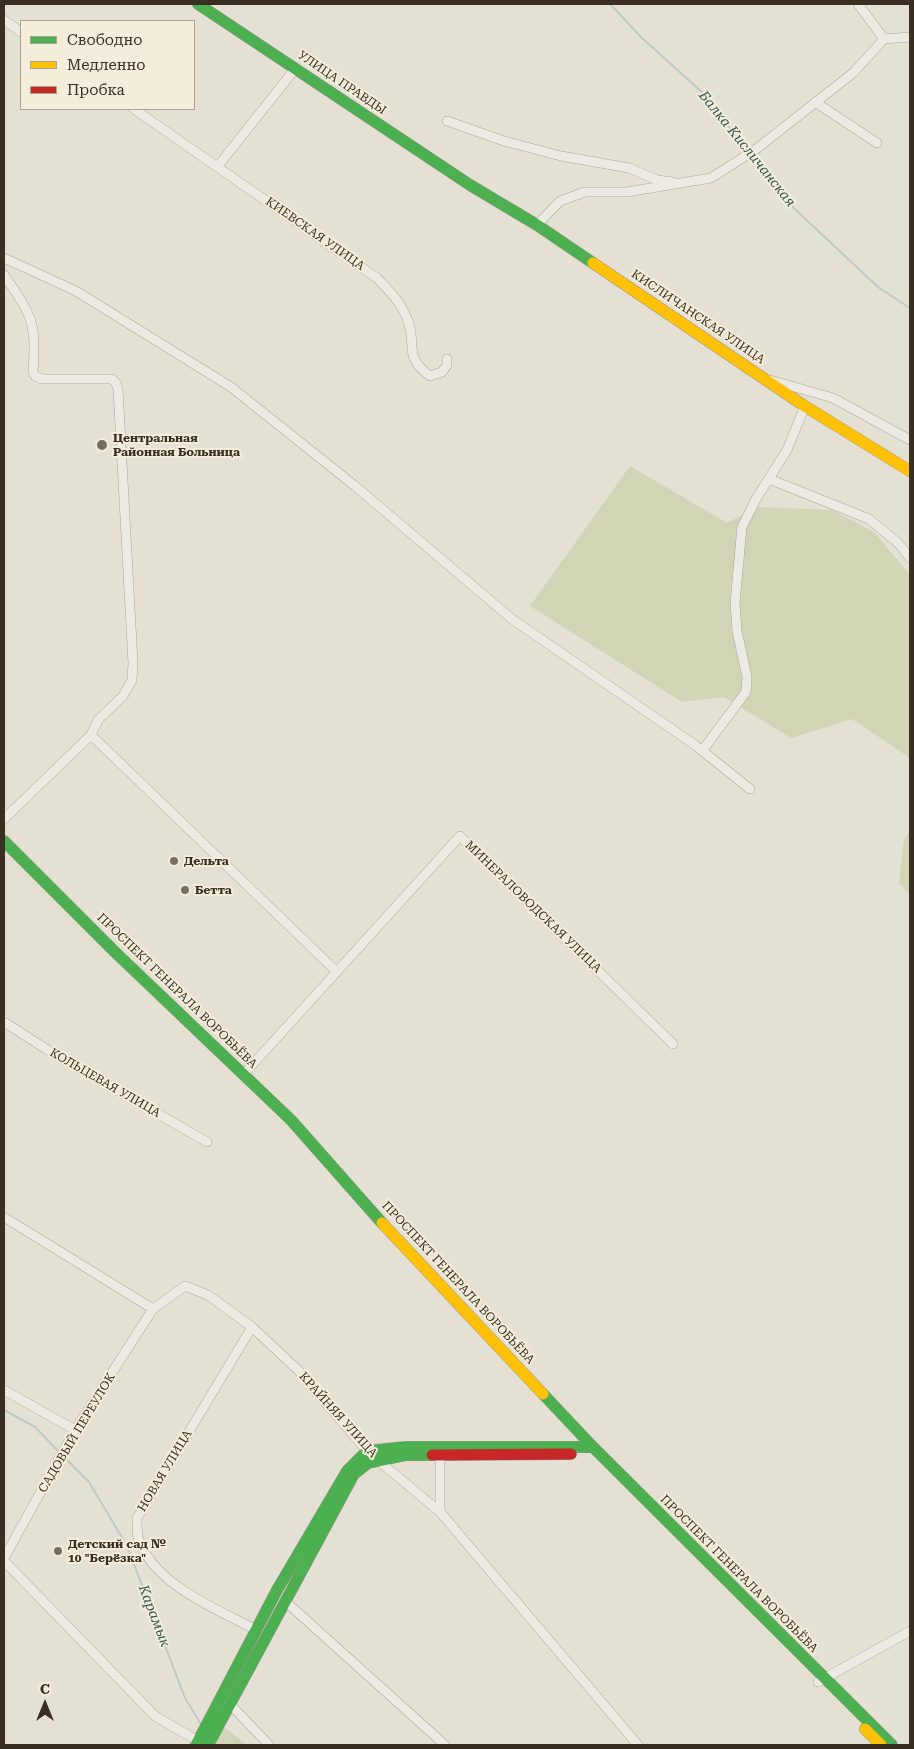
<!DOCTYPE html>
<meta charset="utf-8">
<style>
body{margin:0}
#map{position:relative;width:914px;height:1749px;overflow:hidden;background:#e4e0d3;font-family:"Roboto Serif",serif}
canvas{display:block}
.frame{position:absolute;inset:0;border:5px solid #3a2e22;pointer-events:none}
.legend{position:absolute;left:20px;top:20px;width:175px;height:90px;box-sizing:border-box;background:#f4edda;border:1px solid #aaa190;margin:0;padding:6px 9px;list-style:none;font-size:15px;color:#3a2e22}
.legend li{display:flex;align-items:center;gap:10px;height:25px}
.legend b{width:25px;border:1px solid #aaa190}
.north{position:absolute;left:20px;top:1679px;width:50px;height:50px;-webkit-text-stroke:4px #f4edda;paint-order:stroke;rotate:0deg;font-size:14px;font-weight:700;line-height:20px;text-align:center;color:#3a2e22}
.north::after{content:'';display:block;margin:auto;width:18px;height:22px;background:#3a2e22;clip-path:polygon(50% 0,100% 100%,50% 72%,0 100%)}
</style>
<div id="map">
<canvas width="914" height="1749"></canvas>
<div class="frame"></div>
<ul class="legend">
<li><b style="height:6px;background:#4caf50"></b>Свободно</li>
<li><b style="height:6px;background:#ffc107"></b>Медленно</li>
<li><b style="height:6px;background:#c62828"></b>Пробка</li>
</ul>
<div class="north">С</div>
</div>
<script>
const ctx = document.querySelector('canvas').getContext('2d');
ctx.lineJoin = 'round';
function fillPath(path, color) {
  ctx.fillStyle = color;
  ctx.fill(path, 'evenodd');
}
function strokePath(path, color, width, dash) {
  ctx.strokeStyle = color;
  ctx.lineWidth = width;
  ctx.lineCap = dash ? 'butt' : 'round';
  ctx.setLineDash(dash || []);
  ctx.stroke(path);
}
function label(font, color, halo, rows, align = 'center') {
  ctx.font = font + ' "Roboto Serif",serif';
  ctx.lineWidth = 4;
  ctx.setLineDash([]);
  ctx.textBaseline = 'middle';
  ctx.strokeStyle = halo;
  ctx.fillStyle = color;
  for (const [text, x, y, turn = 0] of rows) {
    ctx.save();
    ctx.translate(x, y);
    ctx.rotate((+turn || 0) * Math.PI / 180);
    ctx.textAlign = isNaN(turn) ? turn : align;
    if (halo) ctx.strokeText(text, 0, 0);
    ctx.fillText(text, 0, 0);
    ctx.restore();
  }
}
const green = new Path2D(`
 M630,466L727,523L758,507L833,510L875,533L910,575V758L852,719L791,738L724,697L682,702L530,606Z
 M910,830V895L899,883L904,840Z
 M216,1721L247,1745H205Z`);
const stream = new Path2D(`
 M610,4L642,38L703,93L747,151
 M752,157L783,198L878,287L910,308
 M4,1410L35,1427L59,1452
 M64,1457L89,1482L127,1546L185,1698L202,1726`);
const street = new Path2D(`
 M858,4L884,39
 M4,20L21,32
 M815,102L877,143
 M134,109L377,278C390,292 402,303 408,321C417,347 403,356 430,376L442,372L447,365V359
 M447,121L504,141L561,156L629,168L657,180L672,182
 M218,166L295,69
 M537,225L560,201L585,192H627L711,178L755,150L853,73L884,39L910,37
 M4,258L76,291L231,387L355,486L512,619L695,745L750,789
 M4,275C13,288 23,301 29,316C36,333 34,353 33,372L35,376L42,379H112L116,383L118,389L133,663L132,680L123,696L98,720L91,735L4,819
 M770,380L833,398L910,440
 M769,479L869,519L898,543L910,558
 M91,735L337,972
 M702,751L746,692L747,677L737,631L735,603L742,527L756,499L787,450L805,406
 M4,1022L54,1054L207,1142
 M243,1075L460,836L673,1044
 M4,1217L153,1309L185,1286L208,1295L252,1327L299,1371L367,1451L440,1512L638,1745
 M252,1327L137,1518C137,1524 137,1532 138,1537C152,1584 217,1609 256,1630
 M4,1390L75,1430
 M440,1455V1512
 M4,1558L75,1430L153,1309
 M4,1561L155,1716L198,1741
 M285,1601L445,1745
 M818,1682L910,1631
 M229,1703L269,1745`);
const fast = new Path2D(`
 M198,4L470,185L537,225L593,263
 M4,841L115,952L291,1120L382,1223
 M543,1394L593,1447L892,1745
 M196,1745L277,1590L347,1471L367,1451L406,1447H593
 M208,1745L354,1474L368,1463L406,1455H432`);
const slow = new Path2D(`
 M593,263L803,405L910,471
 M382,1223L543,1394
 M865,1729L881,1745`);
const jam = new Path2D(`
 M432,1455L571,1454`);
const markers = [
 [102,445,6,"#766c60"],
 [174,861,5,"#766c60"],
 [185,890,5,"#766c60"],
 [58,1551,5,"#766c60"]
];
const streetNames = [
 ["УЛИЦА ПРАВДЫ",342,83,34],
 ["КИЕВСКАЯ УЛИЦА",315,234,35],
 ["КИСЛИЧАНСКАЯ УЛИЦА",698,317,34],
 ["МИНЕРАЛОВОДСКАЯ УЛИЦА",533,907,44],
 ["ПРОСПЕКТ ГЕНЕРАЛА ВОРОБЬЁВА",177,991,44],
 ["КОЛЬЦЕВАЯ УЛИЦА",105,1083,30],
 ["ПРОСПЕКТ ГЕНЕРАЛА ВОРОБЬЁВА",458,1283,47],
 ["КРАЙНЯЯ УЛИЦА",338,1415,48],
 ["САДОВЫЙ ПЕРЕУЛОК",77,1433,-59],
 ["НОВАЯ УЛИЦА",165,1471,-59],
 ["ПРОСПЕКТ ГЕНЕРАЛА ВОРОБЬЁВА",739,1574,45]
];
const poiNames = [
 ["Центральная",113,438],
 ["Районная Больница",113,452],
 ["Дельта",184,861],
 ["Бетта",195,890],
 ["Детский сад №",68,1544],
 ["10 \"Берёзка\"",68,1558]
];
const waterNames = [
 ["Балка Кисличанская",747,149,51],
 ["Карамык",154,1616,69]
];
fillPath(green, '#d2d4b6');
strokePath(stream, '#bccac2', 2);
strokePath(street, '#aaa59b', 10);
strokePath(fast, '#9a958b', 12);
strokePath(slow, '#9a958b', 12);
strokePath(jam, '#9a958b', 12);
strokePath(street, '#edeae3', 9);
strokePath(fast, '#4caf50', 11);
strokePath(slow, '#ffc107', 11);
strokePath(jam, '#c62828', 11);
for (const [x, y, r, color] of markers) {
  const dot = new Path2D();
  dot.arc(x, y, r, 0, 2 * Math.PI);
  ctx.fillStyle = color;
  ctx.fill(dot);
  strokePath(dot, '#f4edda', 2);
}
label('12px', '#3a2e22', '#f4edda', streetNames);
label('bold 12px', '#3a2e22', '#f4edda', poiNames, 'left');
label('italic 14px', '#335856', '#f4edda', waterNames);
</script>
